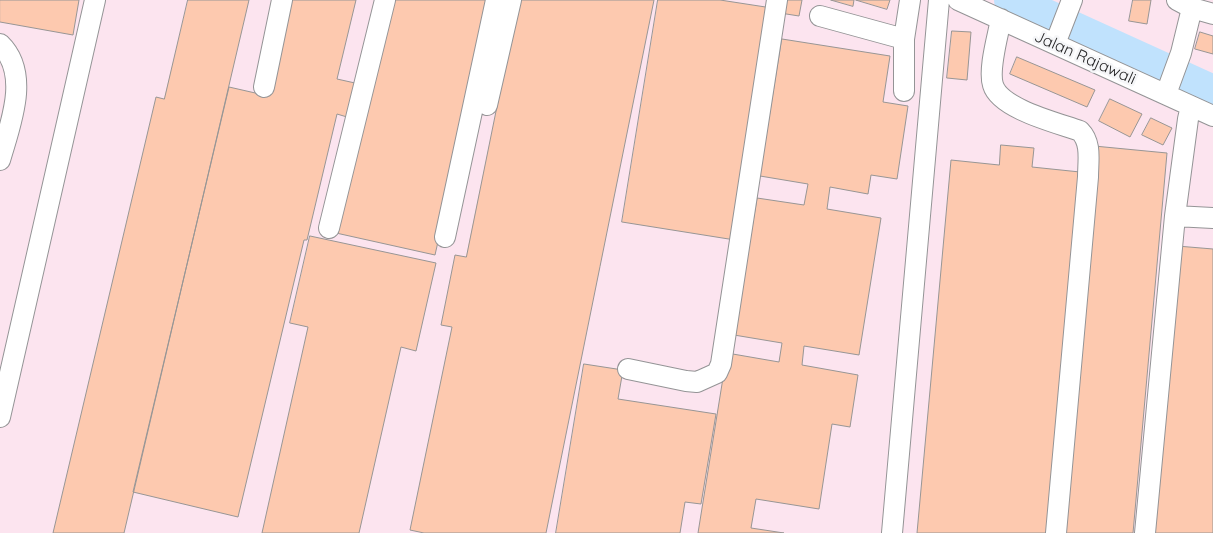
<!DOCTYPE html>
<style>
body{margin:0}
canvas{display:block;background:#f5f6f8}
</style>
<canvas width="1213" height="533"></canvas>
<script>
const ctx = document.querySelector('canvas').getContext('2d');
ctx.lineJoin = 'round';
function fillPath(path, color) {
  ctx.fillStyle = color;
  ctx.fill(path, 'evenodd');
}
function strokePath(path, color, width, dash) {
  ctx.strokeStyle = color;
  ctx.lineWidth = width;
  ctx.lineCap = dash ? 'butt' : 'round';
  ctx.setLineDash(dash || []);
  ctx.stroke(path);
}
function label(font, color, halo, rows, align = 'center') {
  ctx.font = font + ' Quicksand,sans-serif';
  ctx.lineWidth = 5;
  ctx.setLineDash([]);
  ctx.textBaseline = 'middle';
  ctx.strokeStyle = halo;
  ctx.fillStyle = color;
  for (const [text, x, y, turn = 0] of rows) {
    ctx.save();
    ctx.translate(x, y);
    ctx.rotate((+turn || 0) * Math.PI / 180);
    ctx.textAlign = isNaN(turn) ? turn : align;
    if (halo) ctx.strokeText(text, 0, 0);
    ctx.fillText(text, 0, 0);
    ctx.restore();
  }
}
const industrial = new Path2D(`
 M0,0H1213V533H0Z`);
const river = new Path2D(`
 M1011,0L1213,92`);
const building = new Path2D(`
 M0,0H79L73,35L0,22Z
 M188,0H249L124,533H53L156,97L164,99Z
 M287,0H356L337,79L355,83L347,117L337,114L307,240H304L238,517L133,492L229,87L264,95Z
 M388,0H492L435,255L336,233Z
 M519,0H654L546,533H424L410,530L452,327L441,325L455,255L466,257Z
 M658,0H720L772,8L735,240L622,222Z
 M782,0H802L799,16L780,13Z
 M831,0H854L853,6Z
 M856,0H890L887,9Z
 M1133,0H1151L1147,24L1129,21Z
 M952,31L971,32L967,80L947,78Z
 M1200,32L1213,36V54L1195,49Z
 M782,39L890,56L883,102L908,106L897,179L871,175L868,194L830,187L827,209L881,218L859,355L804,346L802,365L858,375L850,427L832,424L819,509L756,499L751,528L784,533H698L727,353L779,362L782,343L734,335L757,198L804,205L808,184L760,176Z
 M1017,57L1095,90L1087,107L1010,74Z
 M1110,99L1142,114L1130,137L1099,121Z
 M1151,118L1172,128L1163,145L1142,135Z
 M1001,145L1034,148L1032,167L1080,172L1047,533H917L951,160L999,165Z
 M1094,146L1167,153L1133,533H1059Z
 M310,236L436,263L416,351L401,347L359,533H262L308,327L290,323Z
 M1177,246L1213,249V533H1151Z
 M584,364L623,370L618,399L716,414L701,504L685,502L680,533H556Z`);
const minor = new Path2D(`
 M958,0L1213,116
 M1177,0L1192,8L1213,14
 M820,16L904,39
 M1001,19C998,36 988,69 993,85C1000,109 1058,123 1080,131C1092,143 1088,161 1088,177L1056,533
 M0,44C31,74 10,125 0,160
 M1055,44L1072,0
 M264,87L282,0
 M904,91V39L910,0
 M1166,94L1181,53L1192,8
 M487,105L511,0
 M1175,216L1213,218
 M329,228L385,0
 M445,237L496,0
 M628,369L686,381L697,382L717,373L721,364L777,0
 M0,417L95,0
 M892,533L939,0
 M1145,533L1175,216L1188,119L1191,106`);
const streetNames = [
 ["Jalan Rajawali",1085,58,24]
];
fillPath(industrial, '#fce4ef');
strokePath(river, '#c0e2fd', 34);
fillPath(building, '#fdc9af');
strokePath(building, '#989695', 1);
strokePath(minor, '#949496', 22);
strokePath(minor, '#fff', 20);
label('16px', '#252526', '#f5f6f8', streetNames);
</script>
